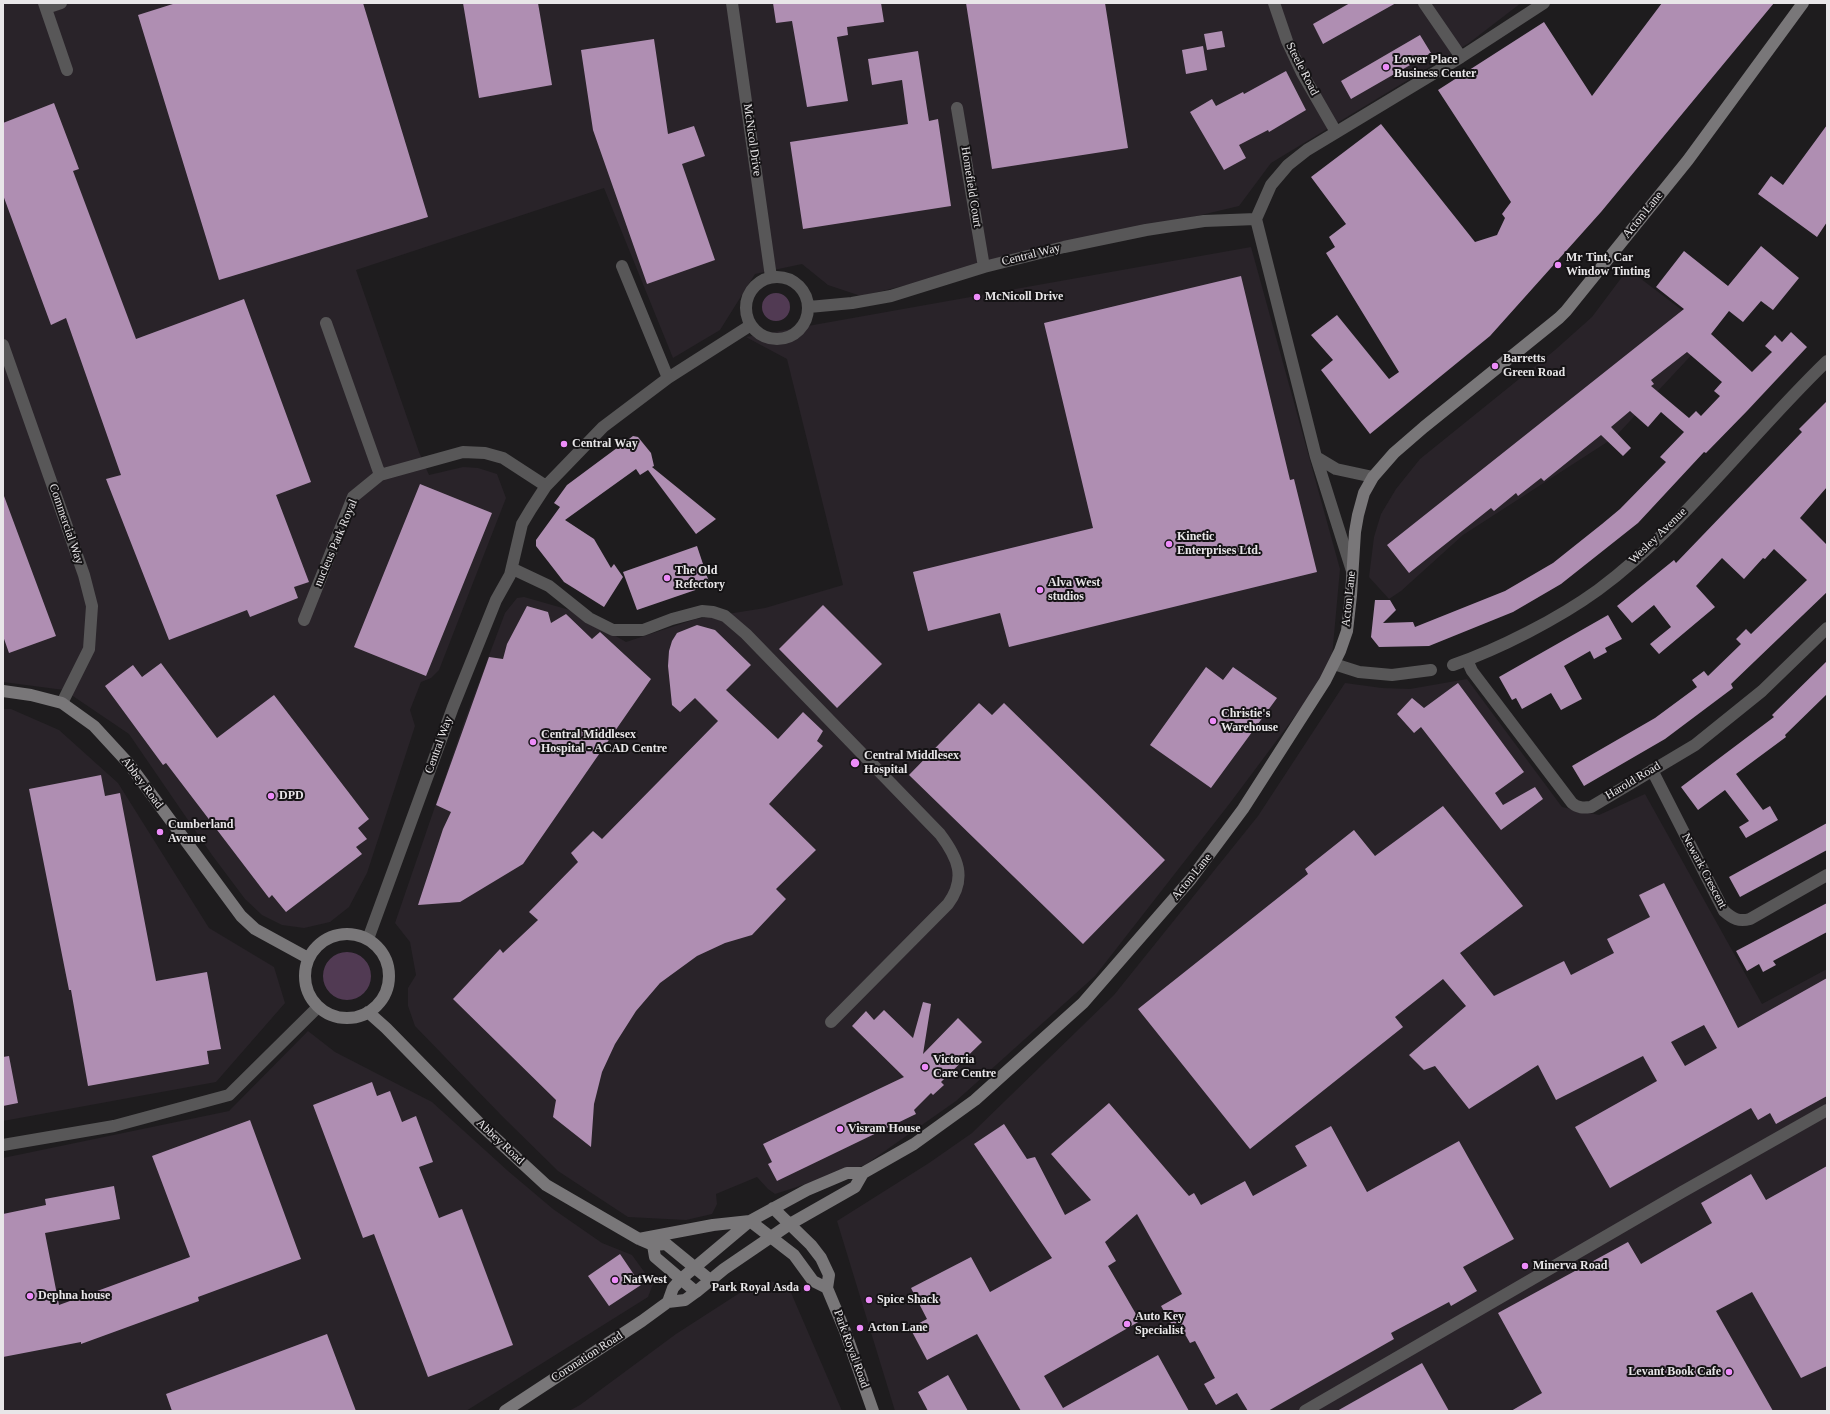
<!DOCTYPE html>
<style>
body{margin:0}
#map{position:relative;width:1830px;height:1414px;overflow:hidden;background:#1e1c1e;font-family:Georgia,serif}
canvas{display:block}
.frame{position:absolute;inset:0;border:4px solid #e8e6e8;pointer-events:none}
</style>
<div id="map">
<canvas width="1830" height="1414"></canvas>
<div class="frame"></div>
</div>
<script>
const ctx = document.querySelector('canvas').getContext('2d');
ctx.lineJoin = 'round';
function fillPath(path, color) {
  ctx.fillStyle = color;
  ctx.fill(path, 'evenodd');
}
function strokePath(path, color, width, dash) {
  ctx.strokeStyle = color;
  ctx.lineWidth = width;
  ctx.lineCap = dash ? 'butt' : 'round';
  ctx.setLineDash(dash || []);
  ctx.stroke(path);
}
function label(font, color, halo, rows, align = 'center') {
  ctx.font = font + ' Georgia,serif';
  ctx.lineWidth = 4;
  ctx.setLineDash([]);
  ctx.textBaseline = 'middle';
  ctx.strokeStyle = halo;
  ctx.fillStyle = color;
  for (const [text, x, y, turn = 0] of rows) {
    ctx.save();
    ctx.translate(x, y);
    ctx.rotate((+turn || 0) * Math.PI / 180);
    ctx.textAlign = isNaN(turn) ? turn : align;
    if (halo) ctx.strokeText(text, 0, 0);
    ctx.fillText(text, 0, 0);
    ctx.restore();
  }
}
const built = new Path2D(`
 M3,3H1521L1469,43L1271,163L1239,206L861,296L828,285L802,264L755,274L720,330L673,358L604,188L356,270L419,452L429,475L463,467L478,468L497,474L506,498L439,670L431,678L421,682L410,710L415,726L367,873L349,907L330,922L304,928L282,925L262,915L245,899L212,855L129,734L64,690L3,682Z
 M1251,247L1340,569L1331,668L1230,803L1095,976L956,1101L865,1165L775,1194L768,1189L757,1177L716,1194L717,1204L712,1214L686,1220L628,1217L558,1171L502,1116L415,1026L408,1006V988L416,975L410,942L395,923L464,722L505,613L517,598L524,597L573,611L626,642L696,619L765,608L843,585L787,359L746,337Z
 M1628,269L1712,333L1615,437L1463,535L1401,591L1389,599L1369,577L1374,537L1381,514L1396,489L1420,459L1555,350L1592,317Z
 M1467,679L1562,807L1599,815L1645,794L1762,1004L1827,969V1411H895L837,1221L929,1163L972,1133L1114,995L1258,816L1345,683L1382,688L1410,689Z
 M3,709H11L59,730L118,783L209,928L274,967L285,1003L216,1082L3,1121Z
 M308,1031L335,1052L432,1102L508,1171L553,1209L602,1243L632,1255L653,1284L648,1297L466,1411H3V1158L229,1111Z
 M771,1281L789,1288L842,1411H569L580,1405L676,1334L752,1285Z`);
const green = new Path2D(`
 M762 307a14 14 0 1 1 28 0a14 14 0 1 1-28 0Z
 M323 976a24 24 0 1 1 48 0a24 24 0 1 1-48 0Z`);
const building = new Path2D(`
 M176,3H363L428,217L219,280L138,15Z
 M463,3H538L552,85L479,98Z
 M773,3H881L884,22L847,27L848,35L837,37L848,101L807,107L792,21L776,23Z
 M966,3H1105L1128,148L992,169Z
 M1350,3H1396L1323,44L1313,24Z
 M1662,3H1774L1601,212L1490,336L1370,434L1321,370L1333,360L1311,335L1337,315L1389,379L1399,372L1326,253L1335,247L1329,237L1346,224L1311,177L1381,124L1475,242L1497,235L1505,218L1502,214L1511,202L1438,90L1544,22L1592,96Z
 M1222,31L1225,47L1207,50L1204,34Z
 M1420,35L1431,53L1351,99L1341,81Z
 M654,39L668,134L694,126L705,156L682,164L715,260L647,284L593,130L581,50Z
 M1203,46L1207,70L1186,74L1182,50Z
 M918,51L929,121L938,119L951,206L803,229L790,142L908,124L902,80L872,85L868,59Z
 M1286,71L1306,110L1269,132L1268,130L1239,145L1246,158L1224,170L1190,112L1212,99L1216,106L1243,92L1244,94Z
 M54,103L79,169L73,171L136,339L244,299L311,482L276,495L309,582L294,587L298,598L250,617L247,610L169,640L106,479L121,475L66,318L51,325L3,195V123Z
 M1827,125V222L1817,237L1758,194L1771,176L1783,185Z
 M1761,246L1799,278L1773,310L1761,301L1743,322L1729,311L1711,334L1752,372L1772,352L1765,346L1775,335L1782,342L1791,332L1807,347L1747,411L1706,453L1704,452L1638,523L1561,584L1513,612L1429,646L1379,647L1371,637L1375,600H1390L1396,610L1383,623L1413,622L1415,627L1505,591L1553,563L1602,524L1620,509L1666,462L1660,457L1684,432L1661,412L1648,427L1630,411L1611,427L1631,448L1623,456L1601,435L1544,481L1541,478L1518,496L1516,493L1494,511L1491,508L1409,573L1387,545L1684,309L1656,287L1684,251L1728,286ZM1687,352L1722,382L1714,391L1720,396L1701,416L1696,411L1689,418L1651,386L1654,384L1651,380Z
 M1241,276L1290,480L1294,479L1317,572L1009,647L1000,613L928,631L913,572L1093,528L1044,323Z
 M1827,401V487L1800,518L1827,545V592L1731,684L1733,688L1665,739L1584,786L1572,766L1655,718L1697,687L1692,680L1704,671L1708,676L1741,644L1736,639L1746,629L1751,634L1807,580L1774,549L1765,559L1763,558L1744,579L1722,558L1696,586L1715,607L1659,654L1650,644L1671,627L1654,605L1632,623L1617,606L1674,560L1676,563L1802,432L1799,429Z
 M633,436L638,437L651,453L654,466L652,467L716,519L696,534L648,470L640,475L636,469L565,520L594,539L611,568L614,564L623,577L604,607L564,582L536,546V540L560,507L554,503L567,485Z
 M420,484L492,513L426,676L354,647Z
 M3,496H4L56,636L9,653L3,636Z
 M697,546L710,585L637,610L623,572Z
 M823,605L882,664L837,708L779,649Z
 M527,606L548,612L551,623L566,614L592,639L600,632L651,679L523,864L460,902L418,905L443,829L451,812L436,805L489,657L503,659L507,644Z
 M1608,615L1622,639L1605,648L1607,652L1594,659L1590,651L1564,666L1582,699L1561,710L1551,693L1522,709L1516,698L1512,700L1499,677Z
 M697,625L715,630L751,665L726,690L778,739L803,712L823,731L817,741L823,746L769,804L816,850L776,889L786,899L752,935L725,943L697,956L660,983L636,1011L615,1044L602,1072L594,1104L591,1147L553,1117L556,1100L453,999L500,949L503,953L538,920L529,912L578,862L571,853L593,831L602,839L718,721L695,698L680,712L672,705L668,666L669,651L672,641L677,633Z
 M1827,661V694L1785,735L1786,737L1736,774L1763,810L1770,806L1778,820L1746,838L1739,827L1749,821L1725,790L1698,810L1681,787L1774,717L1772,715Z
 M161,663L217,738L274,695L369,819L358,828L367,839L356,847L362,854L286,912L272,895L269,898L166,763L163,765L105,686L133,665L142,677Z
 M1206,667L1223,680L1233,667L1277,698L1211,788L1150,745Z
 M1458,683L1524,772L1495,793L1503,805L1535,787L1543,799L1501,830L1421,727L1414,733L1397,714L1412,698L1424,708Z
 M979,703L992,715L1004,703L1165,860L1083,944L909,775Z
 M101,775L105,796L120,793L156,981L207,972L221,1049L207,1051L209,1064L88,1086L71,990H69L29,789Z
 M1443,806L1523,906L1460,953L1494,996L1564,961L1571,975L1614,953L1607,939L1650,917L1639,895L1664,883L1738,1028L1827,978V1096L1776,1124L1770,1113L1758,1120L1751,1108L1610,1188L1575,1127L1657,1081L1643,1056L1556,1100L1538,1065L1469,1109L1435,1066L1424,1070L1409,1055L1466,1006L1443,979L1395,1017L1403,1027L1250,1149L1138,1009L1308,874L1305,869L1354,830L1375,856ZM1704,1025L1717,1048L1685,1066L1671,1042Z
 M1827,823V850L1740,897L1729,877Z
 M1827,903V932L1773,961L1776,965L1763,972L1759,964L1747,971L1736,951Z
 M923,1002L931,1004L923,1054L958,1018L982,1042L941,1082L944,1085L933,1095L931,1093L914,1110L916,1114L777,1181L768,1164L772,1162L763,1144L904,1077L852,1026L866,1011L874,1020L884,1010L913,1038Z
 M9,1056L18,1103L3,1106V1057Z
 M372,1082L377,1096L390,1091L402,1122L416,1116L433,1162L419,1167L439,1218L462,1209L513,1345L428,1377L374,1234L363,1238L313,1105Z
 M1109,1103L1189,1196L1194,1193L1201,1205L1245,1181L1253,1196L1307,1166L1295,1146L1331,1126L1367,1192L1459,1141L1514,1239L1463,1267L1477,1291L1451,1306L1449,1302L1391,1333L1394,1339L1268,1411H1248L1237,1393L1216,1405L1204,1384L1215,1378L1195,1341L1190,1343L1178,1322L1172,1325L1161,1306L1182,1294L1137,1214L1105,1242L1116,1261L1108,1266L1140,1321L1044,1376L1063,1408L1158,1355L1189,1411H1021L977,1334L927,1360L910,1328L927,1319L911,1288L971,1257L990,1292L1052,1258L974,1144L1004,1124L1027,1159L1035,1157L1065,1215L1091,1200L1051,1154Z
 M250,1120L301,1259L198,1297L199,1301L81,1344V1342L3,1357V1214L46,1205L45,1199L114,1186L120,1219L45,1233L59,1305L190,1257L152,1156Z
 M1827,1166V1366L1801,1378L1752,1292L1716,1311L1773,1411H1511L1542,1393L1498,1313L1628,1242L1641,1264L1712,1223L1701,1203L1751,1174L1766,1200Z
 M620,1254L641,1285L609,1306L588,1276Z
 M327,1334L356,1411H172L166,1394Z
 M1422,1363L1449,1411H1337Z
 M948,1375L968,1411H928L918,1392Z`);
const street = new Path2D(`
 M44,3L67,70
 M732,3L771,277
 M1274,3L1287,41L1302,73L1336,132
 M1424,3L1461,57
 M46,8L61,3
 M957,108L984,267
 M622,266L668,378
 M746 308a31 31 0 1 1 62 0a31 31 0 1 1-62 0Z
 M809,307L852,303L891,296L984,267L1064,247L1146,230L1204,221L1256,219
 M326,323L380,475
 M3,345L84,575L92,606L89,649L62,703
 M1316,457L1336,469L1373,477
 M513,569L549,586L589,618L613,630H643L672,619L702,611L713,612L725,616L746,634L940,834C958,858 967,878 948,904L831,1022
 M1352,571L1316,457L1256,219L1271,185L1288,165L1307,150L1461,57L1544,3
 M304,620L353,497L380,475L463,452L485,453L503,458L546,486
 M1467,660L1472,671L1572,803C1578,808 1583,808 1591,807L1695,745L1762,691L1827,628
 M1334,664L1359,672L1392,675L1431,670
 M1453,665C1499,649 1558,619 1598,590C1684,526 1750,435 1827,361
 M1652,770L1724,911C1733,919 1739,922 1750,919L1827,875
 M368,939L453,707L496,600L510,575L522,524L531,509L546,486L603,427L668,378L751,325
 M3,1145L114,1126L229,1095L318,1007
 M1305,1411L1682,1192L1827,1110`);
const secondary = new Path2D(`
 M3,691L31,695L62,703L94,726L129,764L241,916L255,929L308,958
 M305 976a42 42 0 1 1 84 0a42 42 0 1 1-84 0Z
 M368,1012L386,1028L481,1125L546,1185L639,1239L653,1245L666,1244L710,1280
 M773,1208L811,1245L821,1258L829,1275L827,1288L845,1331L873,1411
 M750,1221L794,1255L813,1281L827,1288
 M639,1239L713,1225L750,1221
 M653,1245L655,1257L696,1292
 M668,1302L673,1288L681,1279L750,1221L807,1190L847,1173H863L914,1144L975,1100L1083,1003L1191,879L1243,809L1325,681L1340,651L1347,631L1351,595L1355,532L1358,515L1364,493L1373,477L1394,453L1424,427L1559,318L1566,311L1688,160L1803,3
 M505,1411L642,1321L668,1302L685,1300L696,1292L724,1269L790,1224L855,1187L863,1173`);
const markers = [
 [1386,67,4,"#ed8cf9"],
 [1558,265,4,"#ed8cf9"],
 [977,297,4,"#ed8cf9"],
 [1495,366,4,"#ed8cf9"],
 [564,444,4,"#ed8cf9"],
 [1169,544,4,"#ed8cf9"],
 [667,578,4,"#ed8cf9"],
 [1040,590,4,"#ed8cf9"],
 [1213,721,4,"#ed8cf9"],
 [533,742,4,"#ed8cf9"],
 [855,763,5,"#ed8cf9"],
 [271,796,4,"#ed8cf9"],
 [160,832,4,"#ed8cf9"],
 [925,1067,4,"#ed8cf9"],
 [840,1129,4,"#ed8cf9"],
 [1525,1266,4,"#ed8cf9"],
 [615,1280,4,"#ed8cf9"],
 [807,1288,4,"#ed8cf9"],
 [30,1296,4,"#ed8cf9"],
 [869,1300,4,"#ed8cf9"],
 [1127,1324,4,"#ed8cf9"],
 [860,1328,4,"#ed8cf9"],
 [1729,1372,4,"#ed8cf9"]
];
const poiNames = [
 ["Lower Place",1394,60],
 ["Business Center",1394,74],
 ["Mr Tint, Car",1566,258],
 ["Window Tinting",1566,272],
 ["McNicoll Drive",985,297],
 ["Barretts",1503,359],
 ["Green Road",1503,373],
 ["Central Way",572,444],
 ["Kinetic",1177,537],
 ["Enterprises Ltd.",1177,551],
 ["The Old",675,571],
 ["Refectory",675,585],
 ["Alva West",1048,583],
 ["studios",1048,597],
 ["Christie's",1221,714],
 ["Warehouse",1221,728],
 ["Central Middlesex",541,735],
 ["Hospital - ACAD Centre",541,749],
 ["Central Middlesex",864,756],
 ["Hospital",864,770],
 ["DPD",279,796],
 ["Cumberland",168,825],
 ["Avenue",168,839],
 ["Victoria",933,1060],
 ["Care Centre",933,1074],
 ["Visram House",848,1129],
 ["Minerva Road",1533,1266],
 ["NatWest",623,1280],
 ["Park Royal Asda",799,1288,"right"],
 ["Dephna house",38,1296],
 ["Spice Shack",877,1300],
 ["Auto Key",1135,1317],
 ["Specialist",1135,1331],
 ["Acton Lane",868,1328],
 ["Levant Book Cafe",1721,1372,"right"]
];
const streetNames = [
 ["Steele Road",1302,69,63],
 ["McNicol Drive",752,140,82],
 ["Homefield Court",971,187,81],
 ["Acton Lane",1643,215,-51],
 ["Central Way",1031,255,-14],
 ["Commercial Way",66,524,71],
 ["Wesley Avenue",1658,536,-44],
 ["nucleus Park Royal",336,543,-67],
 ["Acton Lane",1349,599,-84],
 ["Central Way",439,745,-70],
 ["Harold Road",1633,781,-31],
 ["Abbey Road",142,783,53],
 ["Newark Crescent",1704,871,62],
 ["Acton Lane",1192,877,-51],
 ["Abbey Road",500,1142,43],
 ["Park Royal Road",851,1349,70],
 ["Coronation Road",587,1357,-33]
];
fillPath(built, '#292329');
fillPath(green, '#513a53');
fillPath(building, '#af8eb2');
strokePath(street, '#585758', 12);
strokePath(secondary, '#797779', 12);
for (const [x, y, r, color] of markers) {
  const dot = new Path2D();
  dot.arc(x, y, r, 0, 2 * Math.PI);
  ctx.fillStyle = color;
  ctx.fill(dot);
  strokePath(dot, '#151315', 1.5);
}
label('bold 12px', '#e8e6e8', '#151315', poiNames, 'left');
label('12px', '#e8e6e8', '#151315', streetNames);
</script>
